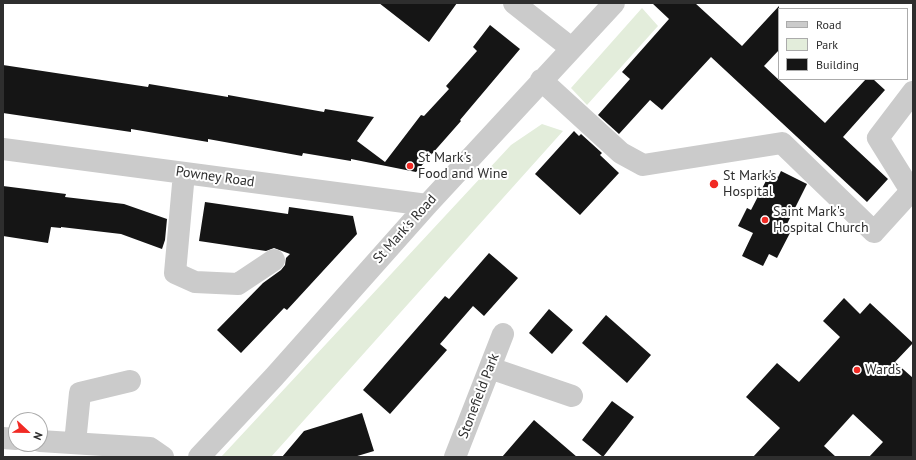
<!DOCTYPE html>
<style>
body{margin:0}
#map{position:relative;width:916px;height:460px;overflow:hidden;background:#fff;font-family:"PT Sans",sans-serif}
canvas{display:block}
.frame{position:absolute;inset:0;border:4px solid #2e2e2e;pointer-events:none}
.legend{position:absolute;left:778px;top:8px;width:130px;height:72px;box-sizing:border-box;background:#fff;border:1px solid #ababab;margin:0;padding:5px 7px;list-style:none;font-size:12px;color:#2e2e2e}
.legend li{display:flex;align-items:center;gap:8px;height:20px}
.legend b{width:20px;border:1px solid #ababab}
.north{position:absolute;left:8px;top:412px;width:40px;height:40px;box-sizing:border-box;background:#fff;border:1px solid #ababab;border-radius:50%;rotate:112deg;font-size:11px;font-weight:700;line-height:16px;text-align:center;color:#2e2e2e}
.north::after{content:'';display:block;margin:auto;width:14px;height:18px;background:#f12a24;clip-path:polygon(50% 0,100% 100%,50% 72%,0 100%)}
</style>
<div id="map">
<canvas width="916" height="460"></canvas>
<div class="frame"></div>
<ul class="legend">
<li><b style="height:5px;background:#cbcbcb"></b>Road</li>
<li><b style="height:11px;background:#e3eddb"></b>Park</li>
<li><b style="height:11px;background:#151515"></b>Building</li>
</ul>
<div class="north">N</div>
</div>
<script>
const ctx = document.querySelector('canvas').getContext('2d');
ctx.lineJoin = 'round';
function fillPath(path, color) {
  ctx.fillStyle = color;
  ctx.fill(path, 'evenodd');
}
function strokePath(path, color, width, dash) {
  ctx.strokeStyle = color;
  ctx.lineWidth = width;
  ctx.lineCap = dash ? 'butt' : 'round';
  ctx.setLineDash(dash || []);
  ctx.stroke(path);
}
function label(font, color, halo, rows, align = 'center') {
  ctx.font = font + ' "PT Sans",sans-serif';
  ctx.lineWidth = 4;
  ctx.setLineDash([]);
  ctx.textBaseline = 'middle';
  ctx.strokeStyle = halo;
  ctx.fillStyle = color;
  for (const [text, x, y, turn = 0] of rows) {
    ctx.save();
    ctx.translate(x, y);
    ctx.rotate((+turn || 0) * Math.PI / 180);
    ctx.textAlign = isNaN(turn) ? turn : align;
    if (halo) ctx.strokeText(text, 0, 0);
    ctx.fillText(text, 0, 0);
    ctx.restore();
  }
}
const green = new Path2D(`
 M642,8L658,26L587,105L571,88Z
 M542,124L563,131L271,457H221L511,145Z`);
const building = new Path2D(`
 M379,3H457L429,42Z
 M652,3H695L742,46L779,6V50L764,66L825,123L866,79H873L885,90L843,137L888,179L867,202L711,57L662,110L650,100L619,134L598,115L630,79L622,72L669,19Z
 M490,25L520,49L460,120L461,121L416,172L351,159V161L303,153L302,156L208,139V142L131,129V132L3,113V65L148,87L149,84L228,97V95L324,112L325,109L374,117L357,141L385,162L421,115L424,116L449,89L446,86L477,51L473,47Z
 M574,131L579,136L581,134L602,153L600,155L619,173L580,215L535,174Z
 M781,171L807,184L785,228L791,231L777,258L769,254L763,266L742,256L753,233L738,226L747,208L751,210L770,173L778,177Z
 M3,186L66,194L65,197L124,204L167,219L165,240L162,249L121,234L61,227V228L51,227L48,243L3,236Z
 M205,202L288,214L289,207L353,216L357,234L287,310L284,308L241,353L217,330L263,283L281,270L285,265L286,258L290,254L274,248L266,251L199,241Z
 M489,253L518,278L484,316L473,306L440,344L447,350L390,414L363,390L445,296L449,299Z
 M844,298L860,314L870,303L913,343L895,362L913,378V457H869L883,442L853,414L824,446L836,457H753L780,428L746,397L777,363L799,382L840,337L823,321Z
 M549,309L573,330L552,354L529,333Z
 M606,315L651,355L627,383L582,343Z
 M612,401L634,417L603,457L582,440Z
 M362,413L374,451L354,457H282L304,431Z
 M534,420L577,457H502Z`);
const minor = new Path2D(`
 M514,3L571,48
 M541,80L621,153L643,165L782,143L874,232L911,191L878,138L913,92
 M3,149L427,205
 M184,173L175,273L195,282L238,284L274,260
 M490,368L572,396
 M3,438L16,439
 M40,441L150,448L163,457
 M75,443L80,393L130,381
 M199,457L274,377L427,205L614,3
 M455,457L503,334`);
const markers = [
 [410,166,4,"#f12a24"],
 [714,184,5,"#f12a24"],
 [765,220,4,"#f12a24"],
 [857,370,4,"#f12a24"]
];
const poiNames = [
 ["St Mark's",418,158],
 ["Food and Wine",418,174],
 ["St Mark's",723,176],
 ["Hospital",723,192],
 ["Saint Mark's",773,212],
 ["Hospital Church",773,228],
 ["Wards",865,370]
];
const streetNames = [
 ["Powney Road",215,177,8],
 ["St Mark's Road",405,229,-48],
 ["Stonefield Park",479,396,-69]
];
fillPath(green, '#e3eddb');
fillPath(building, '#151515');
strokePath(minor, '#cbcbcb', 22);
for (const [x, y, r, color] of markers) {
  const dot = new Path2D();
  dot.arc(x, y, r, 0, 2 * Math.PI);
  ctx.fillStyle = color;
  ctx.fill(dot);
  strokePath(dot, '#fff', 1.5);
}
label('14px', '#2e2e2e', '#fff', poiNames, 'left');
label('14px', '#2e2e2e', '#fff', streetNames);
</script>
